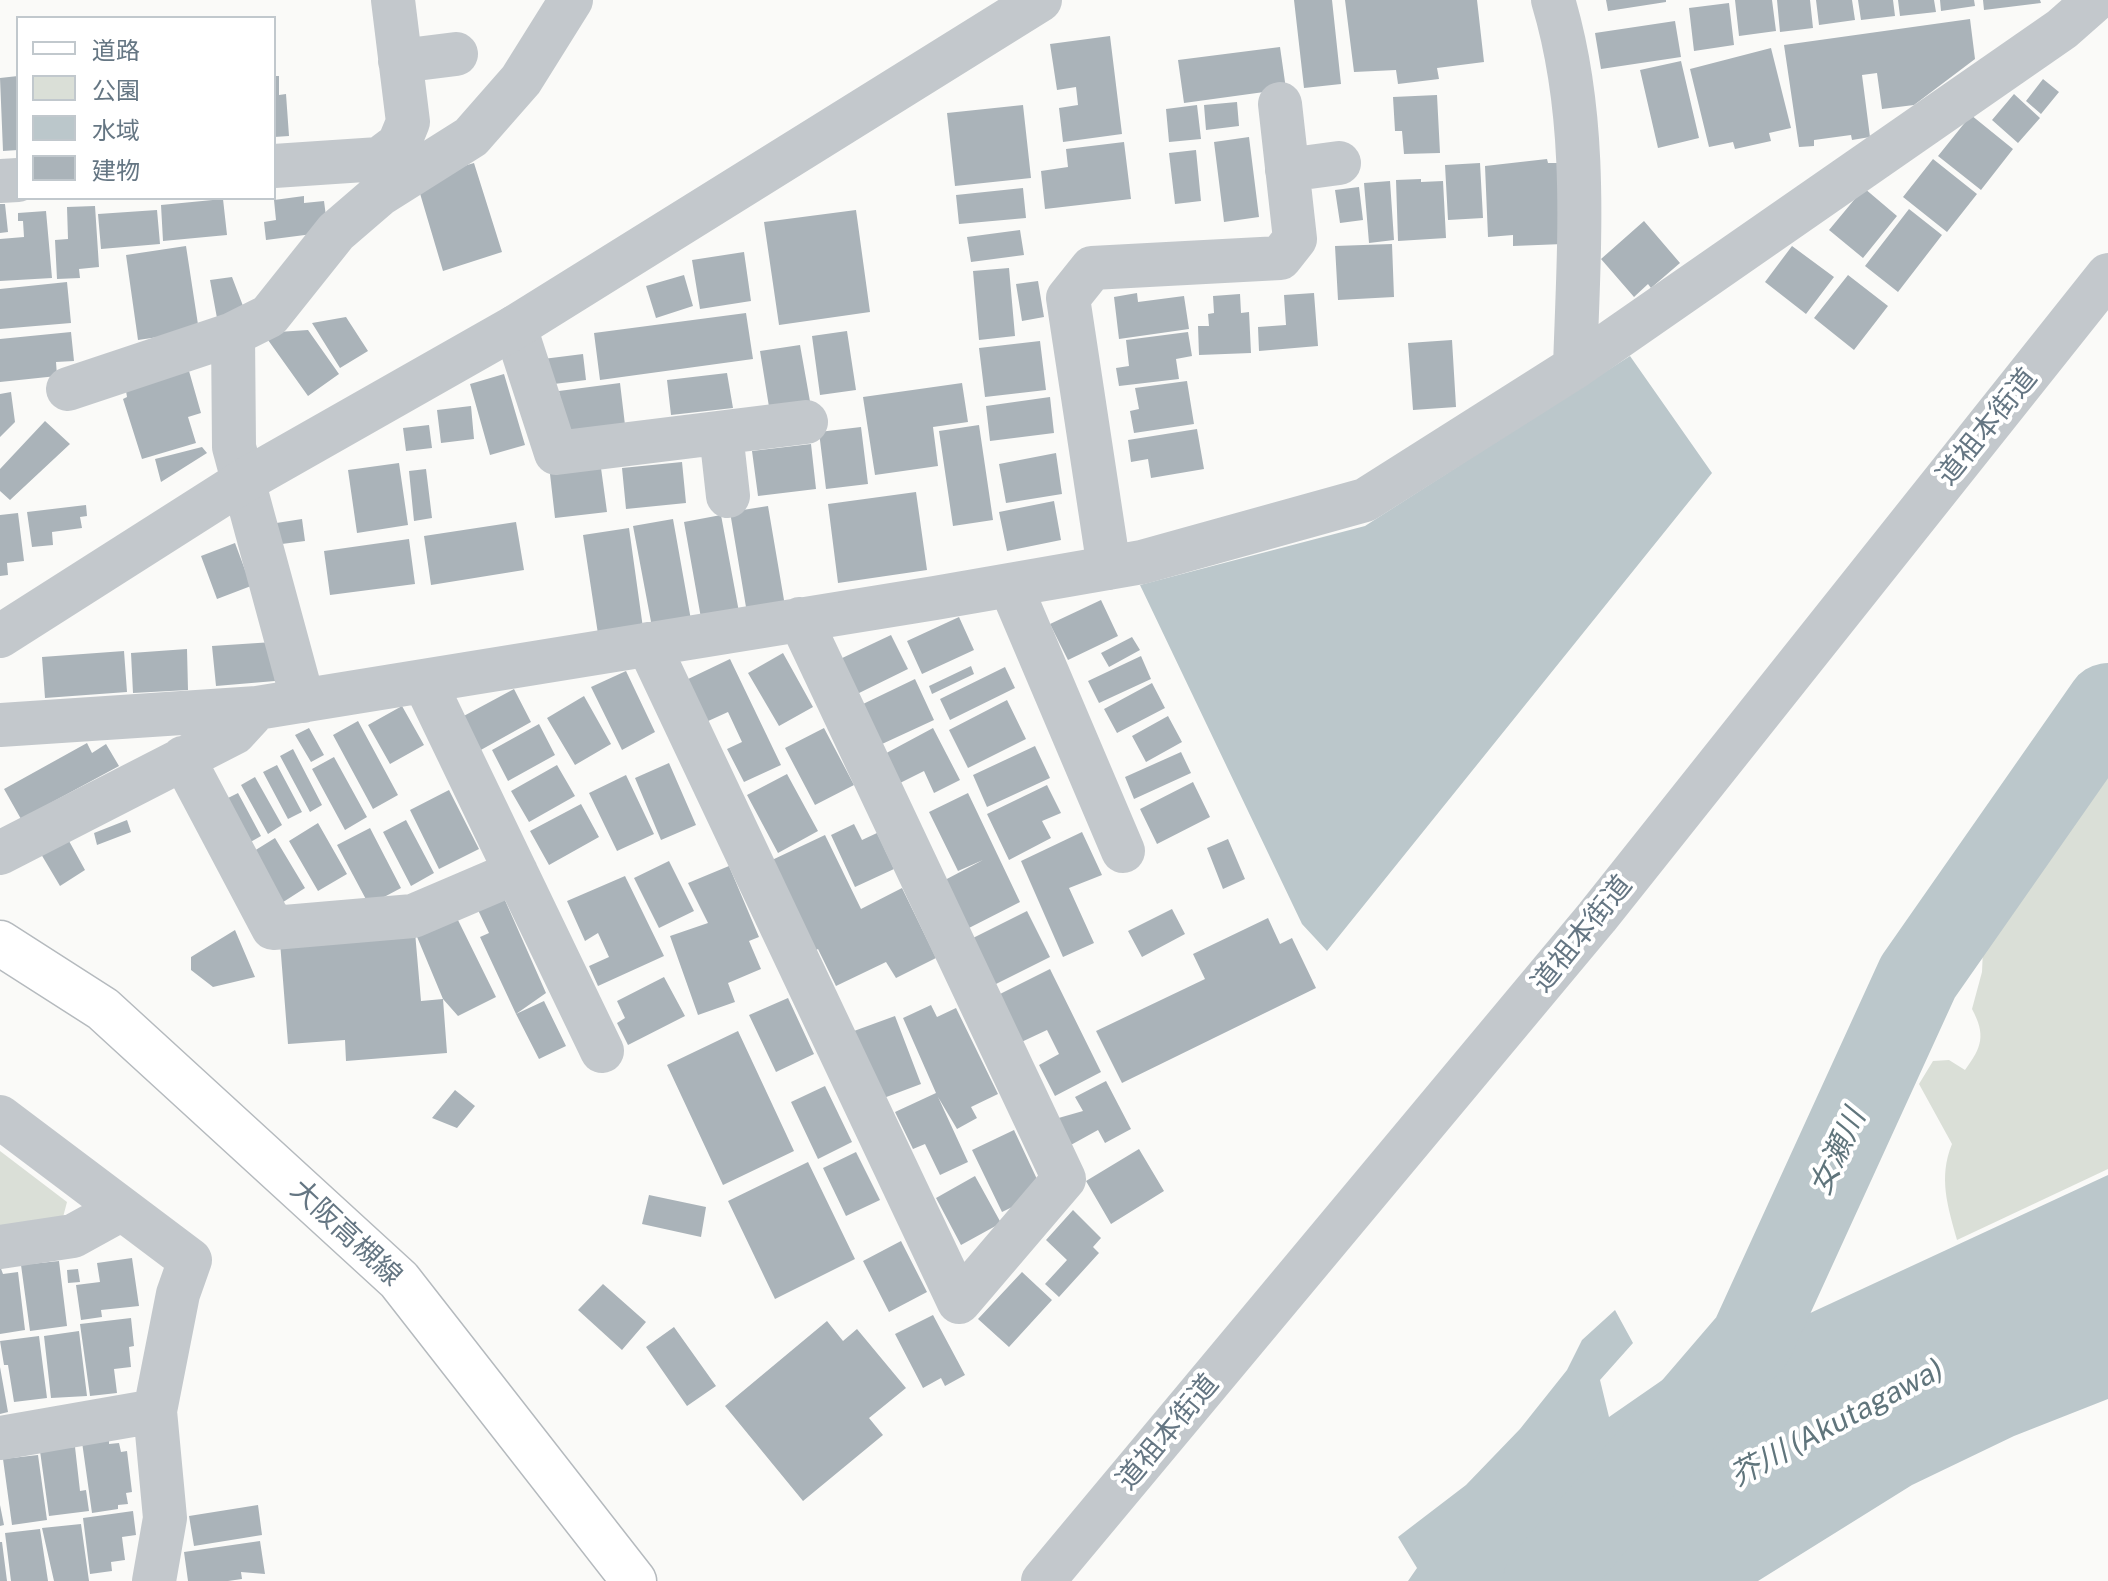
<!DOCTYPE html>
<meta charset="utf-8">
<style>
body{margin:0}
#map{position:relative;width:2108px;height:1581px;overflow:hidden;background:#fafaf8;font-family:"Public Sans","Noto Sans JP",sans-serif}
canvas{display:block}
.legend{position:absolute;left:16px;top:16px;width:260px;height:184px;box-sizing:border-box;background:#fff;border:2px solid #c1c8cd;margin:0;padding:10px 14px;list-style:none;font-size:24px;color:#657683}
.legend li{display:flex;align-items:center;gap:16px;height:40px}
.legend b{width:40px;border:2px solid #c1c8cd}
</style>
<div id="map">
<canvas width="2108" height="1581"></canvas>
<ul class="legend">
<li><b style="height:10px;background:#fff"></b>道路</li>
<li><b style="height:22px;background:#dadfd7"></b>公園</li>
<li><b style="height:22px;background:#bbc7cb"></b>水域</li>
<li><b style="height:22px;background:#aab3b9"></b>建物</li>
</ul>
</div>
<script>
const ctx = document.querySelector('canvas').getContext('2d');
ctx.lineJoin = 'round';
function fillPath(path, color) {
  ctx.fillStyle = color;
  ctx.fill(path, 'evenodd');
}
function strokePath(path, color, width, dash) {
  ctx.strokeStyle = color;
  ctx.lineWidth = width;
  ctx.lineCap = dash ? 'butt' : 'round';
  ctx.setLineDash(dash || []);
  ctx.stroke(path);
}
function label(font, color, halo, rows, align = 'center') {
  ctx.font = font + ' "Public Sans","Noto Sans JP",sans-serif';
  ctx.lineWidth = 8;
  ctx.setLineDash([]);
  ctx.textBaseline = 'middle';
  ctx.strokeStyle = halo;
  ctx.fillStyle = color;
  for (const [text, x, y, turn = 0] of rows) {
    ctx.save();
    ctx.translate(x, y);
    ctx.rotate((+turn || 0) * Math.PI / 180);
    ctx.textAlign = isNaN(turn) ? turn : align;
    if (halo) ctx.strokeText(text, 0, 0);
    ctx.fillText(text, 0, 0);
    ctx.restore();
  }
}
const green = new Path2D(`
 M2108,767V1169L1957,1240C1948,1207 1938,1178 1952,1144L1919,1084L1933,1061L1949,1060L1965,1070C1982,1047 1986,1035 1972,1009L1982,972L1983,949L2007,904L2070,811Z
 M0,1151L67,1202L62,1221L0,1232Z`);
const water = new Path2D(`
 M1630,356L1712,473L1327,951L1302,924L1140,585L1365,526Z
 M2108,1175V1399L2014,1436L1912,1485L1758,1581H1408L1417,1568L1398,1537L1466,1485L1520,1429L1567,1370L1582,1340L1615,1310L1633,1343L1600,1380L1609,1417L1674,1372L1752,1340Z`);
const river = new Path2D(`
 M1545,1581L1752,1340L1918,977L2108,705`);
const building = new Path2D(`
 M1294,0H1332L1341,84L1304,88Z
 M1345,0H1477L1484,62L1437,68L1439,79L1398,84L1396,70L1354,72Z
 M1606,0H1666V2L1608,11Z
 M1735,0H1772L1776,31L1739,36Z
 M1777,0H1810L1813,28L1780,32Z
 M1816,0H1852L1855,20L1819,25Z
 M1858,0H1893L1895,16L1861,20Z
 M1898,0H1934L1936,12L1900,16Z
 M1940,0H1974L1975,6L1941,11Z
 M1983,0H2040L2041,3L1984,10Z
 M1729,3L1734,45L1694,51L1689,8Z
 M1970,19L1975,59L1914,105L1882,109L1877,73L1862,75L1870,137L1852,140L1851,135L1814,140V146L1799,147L1784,45Z
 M1675,21L1681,57L1601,69L1595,33Z
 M1110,36L1122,134L1063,142L1059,108L1078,105L1076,87L1057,90L1050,44Z
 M1280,47L1286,89L1184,103L1178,60Z
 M1771,48L1791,128L1769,133L1771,141L1735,149L1733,142L1709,147L1690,69Z
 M1681,61L1699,138L1658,148L1640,70Z
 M18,76V150L3,151L0,78Z
 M274,76H279V95L286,94L289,136L274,137Z
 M2043,79L2059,92L2041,114L2026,101Z
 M2014,94L2040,118L2018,143L1992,120Z
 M1437,95L1440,153L1404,154L1402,131H1395L1393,97Z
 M1237,102L1239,126L1206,130L1204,105Z
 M1023,105L1031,178L955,186L947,113Z
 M1197,105L1201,139L1169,142L1166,109Z
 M1971,115L2013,149L1981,190L1938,156Z
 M1249,137L1259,217L1224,222L1214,142Z
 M1124,142L1131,199L1045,209L1041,171L1068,167L1066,149Z
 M1196,150L1201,201L1175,204L1169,153Z
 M1547,159L1548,163H1565L1563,244L1513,246V235L1488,237L1485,166Z
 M1933,159L1977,194L1947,232L1903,197Z
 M474,163L502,252L443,271L416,180Z
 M1480,163L1483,218L1448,220L1445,165Z
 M1421,179V182L1443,181L1446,238L1398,241L1396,180Z
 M1390,181L1394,240L1369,243L1364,183Z
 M1359,187L1363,220L1340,223L1335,190Z
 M1023,188L1026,218L959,224L956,195Z
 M1864,188L1897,216L1863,258L1829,230Z
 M304,196V203L324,201L328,232L266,240L264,222L276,220L274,200Z
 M223,199L227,235L163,241L161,205Z
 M0,204H5L8,232L0,233Z
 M95,206L99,267L79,269L80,278L57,279L55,240L68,239L67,207Z
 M1909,209L1942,235L1898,292L1865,266Z
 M157,210L160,244L101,249L98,214Z
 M856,210L870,312L779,325L764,222Z
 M46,211L52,278L0,281V239L24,237L23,221H18V213Z
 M1644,221L1680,263L1651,288L1648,284L1634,297L1601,259Z
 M1020,230L1024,255L971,262L967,237Z
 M1392,244L1394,297L1338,300L1335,246Z
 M186,246L199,331L138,340L126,255Z
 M1792,246L1834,277L1806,314L1765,282Z
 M744,252L751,301L700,309L692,260Z
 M1009,268L1015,336L979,340L973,271Z
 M684,275L693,306L656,318L646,286Z
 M1848,275L1888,306L1854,350L1814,318Z
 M232,277L248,319L219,329L210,280Z
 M1038,281L1044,317L1022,321L1016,284Z
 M67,282L71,323L0,329V289Z
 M1137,293L1138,302L1184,296L1189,329L1119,339L1114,297Z
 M1314,293L1318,346L1259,351L1258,327L1286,325L1284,295Z
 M1240,294L1241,313L1249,312L1251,353L1199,355L1198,326H1209L1208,314L1214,313L1213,296Z
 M746,313L753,359L600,380L594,333Z
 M346,317L368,351L340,368L312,323Z
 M308,330L339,374L308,396L263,333Z
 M847,331L856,390L820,395L812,336Z
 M71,332L74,361L56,362L57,376L0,382V339Z
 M1188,332L1192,356L1176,359L1179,379L1119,386L1116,368L1129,366L1126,340Z
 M1452,340L1456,407L1413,410L1408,343Z
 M1040,341L1046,390L985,397L979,348Z
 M800,345L811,407L770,413L760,351Z
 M583,354L586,380L546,385L543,359Z
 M189,371L201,413L188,417L196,443L142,459L123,399L127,397L126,391Z
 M727,373L733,408L671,415L667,380Z
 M504,374L525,445L490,455L470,384Z
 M1187,381L1194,424L1134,433L1130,411L1139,409L1135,388Z
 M620,383L625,425L564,432L559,391Z
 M962,383L968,422L933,427L938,466L875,475L863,397Z
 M11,392L15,422L0,437V394Z
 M1050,397L1054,433L990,441L986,406Z
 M471,406L474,439L441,443L437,410Z
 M45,421L70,444L10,500L0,491V469Z
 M429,425L432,448L406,451L403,428Z
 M979,425L993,520L953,526L939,431Z
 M861,427L868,484L826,489L819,432Z
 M1197,429L1204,469L1151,478L1148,459L1131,462L1128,440Z
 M811,444L816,489L758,496L752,451Z
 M202,447L207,453L161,482L155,459Z
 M1056,453L1062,494L1006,503L999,464Z
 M682,462L686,503L626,509L622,468Z
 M399,463L408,525L357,533L348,470Z
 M601,468L607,512L555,518L550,474Z
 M426,469L432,518L414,521L409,471Z
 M916,492L927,570L838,583L828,504Z
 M1054,501L1061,540L1007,551L999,512Z
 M86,505L87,516L80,517L82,528L52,532L53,545L32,547L27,512Z
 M768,506L785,606L747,613L730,512Z
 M18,513L24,561L7,563L8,575L0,576V515Z
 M721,515L739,612L701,618L684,522Z
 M302,519L305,541L274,545L270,524Z
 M673,519L691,620L652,627L633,526Z
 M516,522L524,570L431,585L424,536Z
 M629,528L643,628L598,634L583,535Z
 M409,539L415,584L330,595L324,551Z
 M235,543L251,586L217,599L201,556Z
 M1101,600L1118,636L1068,660L1050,624Z
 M959,617L974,650L922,674L907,641Z
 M891,635L908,669L855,695L838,660Z
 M1132,637L1140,650L1109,667L1101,653Z
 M273,642L275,681L216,686L212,646Z
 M187,649L188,690L133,693L131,653Z
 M124,651L127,692L45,698L42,657Z
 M783,653L813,707L779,726L748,673Z
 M1141,656L1151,679L1099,703L1088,681Z
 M730,659L781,765L744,782L727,749L742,742L728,712L706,722L686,680Z
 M971,666L974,674L932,694L929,686Z
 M1005,667L1015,688L950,720L940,699Z
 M626,671L655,732L622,750L591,687Z
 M915,679L934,720L882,744L863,704Z
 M1152,683L1165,708L1117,733L1104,709Z
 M514,689L531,722L479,751L460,718Z
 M584,696L611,744L575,765L547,718Z
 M1007,700L1026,739L968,768L949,730Z
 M402,706L424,745L390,764L368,725Z
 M1168,716L1182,742L1146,762L1132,736Z
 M358,721L398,795L373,809L333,735Z
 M539,724L555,755L508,781L492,750Z
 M309,728L324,755L311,762L295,735Z
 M824,728L854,785L815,805L785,748Z
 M933,728L960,780L934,793L924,771L894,786L879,757Z
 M87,743L92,753L106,744L119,766L21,819L4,789Z
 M1035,746L1050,778L987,807L973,775Z
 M293,749L322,805L310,812L280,756Z
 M1181,752L1191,773L1134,799L1125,777Z
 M334,757L367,817L345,830L312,769Z
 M669,763L696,825L661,840L635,778Z
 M277,765L302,812L288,819L263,772Z
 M557,765L575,796L529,822L511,791Z
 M787,774L818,831L778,853L747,795Z
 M626,775L654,834L617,851L589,793Z
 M255,777L282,825L268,834L241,785Z
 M1193,782L1210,817L1157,844L1140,809Z
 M1047,785L1061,813L1042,821L1051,838L1009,860L987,814Z
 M449,790L479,849L439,869L410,810Z
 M238,793L261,836L247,844L224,800Z
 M968,793L1020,902L967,929L943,881L983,860L958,871L929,812Z
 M581,804L599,837L549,865L530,831Z
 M127,820L131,832L97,845L94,833Z
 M406,820L434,873L411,886L383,832Z
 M318,823L347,874L318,891L289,841Z
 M854,824L862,840L877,833L894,869L855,887L831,835Z
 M370,828L401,888L369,905L337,845Z
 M1082,832L1102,875L1069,888L1094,943L1063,957L1021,861Z
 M825,835L861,909L902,888L936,958L896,978L886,962L836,986L818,949L807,955L772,860Z
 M275,838L305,888L277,906L246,856Z
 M1228,839L1245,879L1223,889L1207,848Z
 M69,841L85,870L60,886L41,854Z
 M669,861L694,911L659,928L634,878Z
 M729,866L759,937L749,941L761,969L728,983L735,1002L698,1015L670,936L708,923L688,883Z
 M625,876L664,956L598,986L589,966L609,957L598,933L585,941L567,901Z
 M504,898L546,993L516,1014L544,1001L566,1046L539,1059L516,1014L480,937L489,933L478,910Z
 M1172,909L1185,934L1142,957L1128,931Z
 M1027,911L1050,957L990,987L967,941Z
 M454,912L496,997L458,1016L443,999L447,1053L346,1061L345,1040L288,1044L280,942L415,932L421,1001L443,999L415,932Z
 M1268,918L1280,944L1292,938L1316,988L1122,1083L1096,1031L1205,979L1193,954Z
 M235,930L255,977L213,987L191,970V957Z
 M1050,969L1101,1072L1055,1096L1039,1065L1059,1054L1047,1030L1015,1045L992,998Z
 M664,977L685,1016L628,1045L617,1023L625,1018L617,1001Z
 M788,998L814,1054L776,1072L749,1015Z
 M931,1005L937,1017L956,1008L998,1094L971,1107L977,1118L957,1129L938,1097L968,1162L940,1175L925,1144L913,1149L895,1112L936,1093L903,1018Z
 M895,1016L921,1084L881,1099L854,1031Z
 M738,1031L794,1151L723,1185L667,1065Z
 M1106,1081L1131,1129L1105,1143L1098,1130L1069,1146L1055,1119L1083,1111L1075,1097Z
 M825,1086L852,1142L818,1159L791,1102Z
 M455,1090L475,1106L457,1128L432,1118Z
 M1014,1130L1043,1192L1002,1212L972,1150Z
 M1139,1149L1164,1191L1111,1224L1086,1181Z
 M856,1152L880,1200L846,1216L823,1168Z
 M808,1162L855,1259L775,1299L728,1201Z
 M975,1176L1001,1223L961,1245L936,1198Z
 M649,1195L706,1207L701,1237L642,1224Z
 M1073,1210L1101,1238L1093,1247L1099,1253L1059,1297L1045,1284L1067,1260L1046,1240Z
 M901,1241L927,1292L889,1312L863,1261Z
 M132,1258L139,1306L101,1310L102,1317L81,1320L76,1285L100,1282L97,1263Z
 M59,1261L67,1326L30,1331L21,1265Z
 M0,1266L3,1274L18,1272L25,1330L0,1334Z
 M78,1269L80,1282L68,1283L67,1270Z
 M1022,1272L1052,1300L1009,1347L978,1319Z
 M603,1284L646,1322L622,1350L578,1310Z
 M933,1315L965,1375L945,1386L941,1378L923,1388L895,1334Z
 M131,1318L134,1346L129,1347L131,1367L114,1369L117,1393L90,1396L80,1324Z
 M827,1321L843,1341L857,1329L906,1388L869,1418L883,1435L803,1501L725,1406Z
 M674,1327L716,1386L687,1406L646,1347Z
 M79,1331L87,1396L51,1398L44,1336Z
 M39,1336L47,1398L14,1402L8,1365H4L0,1341Z
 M0,1367L8,1412L0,1414Z
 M109,1439V1444L119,1443L121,1452L127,1451L132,1492L126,1493L128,1504L118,1505V1509L92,1513L82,1442Z
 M75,1447L80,1491L86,1490L89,1511L49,1516L40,1451Z
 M38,1455L47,1520L12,1525L3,1459Z
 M0,1505L4,1525L0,1526Z
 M258,1505L262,1535L194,1546L189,1516Z
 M133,1511L136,1535L122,1537L125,1560L111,1562L112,1571L90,1574L83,1518Z
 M81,1524L89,1581H54L42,1528Z
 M40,1529L48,1581H11L5,1533Z
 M260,1541L265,1574L241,1572L242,1579L228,1581H188L184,1552Z
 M0,1542H2L7,1581H0Z`);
const minor = new Path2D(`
 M1553,0C1589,120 1579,244 1575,367
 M400,61L456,54
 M274,166L379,159L399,144L408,122L393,0
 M1287,170L1339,163
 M0,181L18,180
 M515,327L556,453L806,422
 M233,334L234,447L303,701
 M68,389L233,334L269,316L336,232L379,195L471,137L521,80L571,0
 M721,433L728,496
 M1109,568L1068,298L1092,268L1280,258L1295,239L1280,104
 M1010,585L1123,851
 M648,644L959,1302L1064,1179L800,619
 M424,681L602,1051
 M0,725L257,708L935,598L1142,562L1365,500L1575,367L2062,29L2095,0
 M183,758L273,928L413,916L516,872
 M0,853L234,733L257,708
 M0,1117L190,1260L178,1294L155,1411L165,1518L154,1581
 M0,1247L73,1236L122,1209
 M0,1438L155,1411
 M1043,1581L1597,917L2108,275`);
const tertiary = new Path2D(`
 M0,636L242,482L515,327L1040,0`);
const primary = new Path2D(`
 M0,943L103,1009L399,1280L634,1581`);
const streetNames = [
 ["道祖本街道",1987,427,-51],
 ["道祖本街道",1582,934,-51],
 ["大阪高槻線",346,1233,43],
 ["道祖本街道",1168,1432,-50]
];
const waterNames = [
 ["女瀬川",1838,1152,-65],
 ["芥川 (Akutagawa)",1837,1423,-28]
];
fillPath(green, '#dadfd7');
fillPath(water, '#bbc7cb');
strokePath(river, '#bbc7cb', 84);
fillPath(building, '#aab3b9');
strokePath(primary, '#b5babe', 47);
strokePath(minor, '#c3c8cc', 44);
strokePath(tertiary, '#c3c8cc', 44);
strokePath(primary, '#fff', 44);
label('28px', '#657683', '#fff', streetNames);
label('italic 30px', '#60757c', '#fff', waterNames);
</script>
